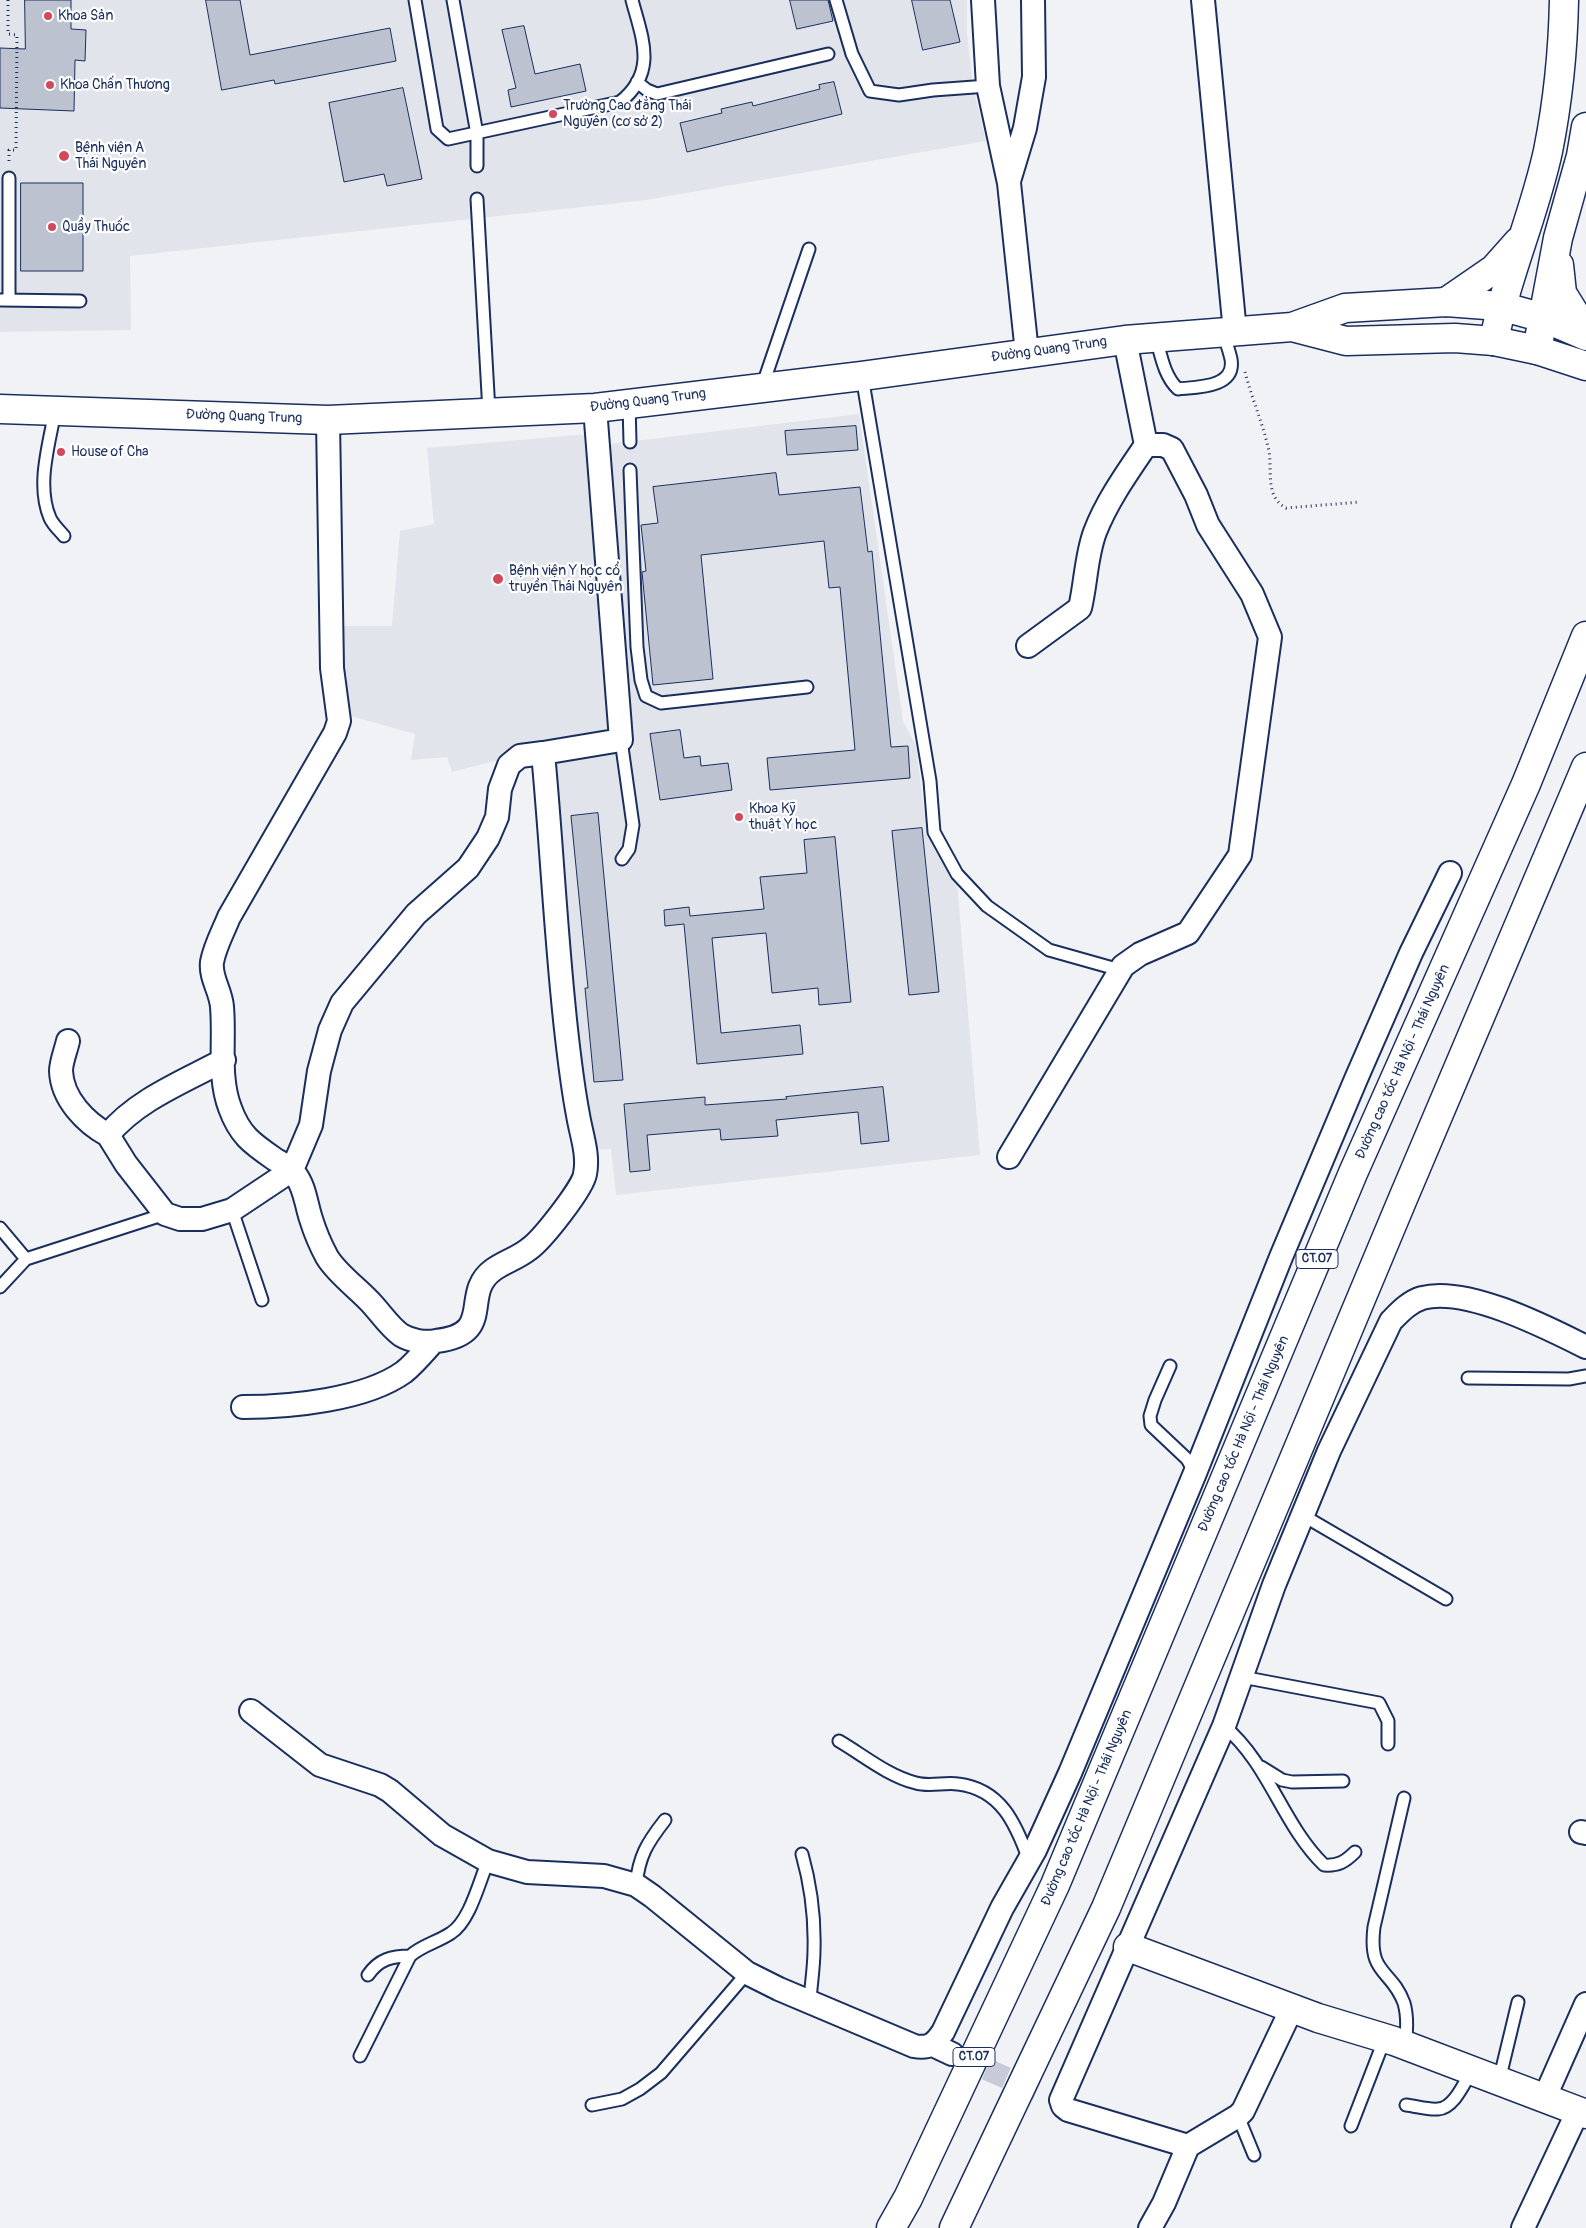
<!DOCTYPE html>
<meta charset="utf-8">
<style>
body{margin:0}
canvas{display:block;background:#f1f2f5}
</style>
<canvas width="1586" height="2228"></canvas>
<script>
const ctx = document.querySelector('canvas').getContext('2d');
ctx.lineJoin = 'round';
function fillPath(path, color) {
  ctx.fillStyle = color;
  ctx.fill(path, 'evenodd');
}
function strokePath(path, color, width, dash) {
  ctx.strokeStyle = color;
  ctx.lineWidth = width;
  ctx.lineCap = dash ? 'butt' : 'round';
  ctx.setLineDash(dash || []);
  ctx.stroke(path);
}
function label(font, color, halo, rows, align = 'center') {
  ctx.font = font + ' Pangolin,sans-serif';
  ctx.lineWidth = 4.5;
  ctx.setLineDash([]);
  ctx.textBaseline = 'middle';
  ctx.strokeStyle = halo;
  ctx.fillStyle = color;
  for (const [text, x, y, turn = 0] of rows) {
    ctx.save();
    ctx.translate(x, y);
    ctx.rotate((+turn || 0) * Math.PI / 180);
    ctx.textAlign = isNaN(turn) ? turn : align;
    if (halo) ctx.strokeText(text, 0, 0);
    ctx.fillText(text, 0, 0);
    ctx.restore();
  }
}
const built = new Path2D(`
 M0,0H967V33L973,87L986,141L646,200L130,256L131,330L0,332Z
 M859,414L903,721L916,746L927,835L957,882L980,1155L616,1195L611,1149L592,1150L552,799L557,758L633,749L610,444Z
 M587,434L613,720L608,727L595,735L452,772L447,757L411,760L415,734L351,716L342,683L344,626H392L400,531L434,524L427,448Z`);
const building = new Path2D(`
 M25,0H71V29L86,30L85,61L75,60L74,111L0,108V48L25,49Z
 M206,0H240L250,55L390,28L396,61L275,84L274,80L222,90Z
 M790,0H828L833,21L797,29Z
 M912,0H950L960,42L923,50Z
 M524,26L535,74L580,64L586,91L511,107L508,90L516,88L502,30Z
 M834,82L842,114L687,152L680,123L722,113L721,109L752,102L753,106L820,89L819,85Z
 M403,88L422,179L387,186L384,174L344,182L329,103Z
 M21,183H83V271H21Z
 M856,426L858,450L787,455L785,431Z
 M776,473L779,495L860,487L868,552L872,551L891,747L908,746L910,778L770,790L767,758L855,750L840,587L829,588L824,541L701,555L713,679L653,685L642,572L646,571L641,525L658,523L653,487Z
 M680,730L684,758L700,756L701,766L728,763L732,790L660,800L650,734Z
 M598,813L623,1080L594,1082L585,988H588L571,816Z
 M922,828L939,992L909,995L892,831Z
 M835,837L851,1002L819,1005L818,988L772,993L766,933L712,938L721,1033L800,1025L803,1054L697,1064L684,924L665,926L664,910L689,907L690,916L764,909L760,877L807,873L804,840Z
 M883,1087L889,1141L861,1144L858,1112L776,1120L778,1136L721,1140L720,1129L647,1135L650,1170L630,1172L624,1104L705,1097V1105L787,1099L786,1097Z`);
const streetTunnel = new Path2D(`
 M956,2056L1046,2095`);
const path = new Path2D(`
 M8,0V34L17,35L16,150H9V165
 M1245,372C1252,399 1263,424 1269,451C1271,464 1269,477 1272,490C1274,498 1279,504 1286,508L1360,502`);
const lane = new Path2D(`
 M415,0L437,129L448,139L620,102C658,72 642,38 632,0
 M453,0L477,134V166
 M836,0L852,54L870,91L899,95L933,90L988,86
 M637,82L647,90L657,94L828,54
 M477,199L489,412
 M0,300L80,301
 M9,300V178
 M1156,338C1161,355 1164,376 1178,389C1197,387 1236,388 1231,359C1229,350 1226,342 1223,333
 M862,376L930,781L934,832L957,874L987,906L1049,950L1120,970
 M762,387L809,249
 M629,404L630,442
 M55,411C49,445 36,485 50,518C53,525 60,531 64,536
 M630,470L637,647L641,680L646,696L661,703L807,687
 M621,740L633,825L629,849L622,859
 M232,1210L262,1300
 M0,1228L26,1259
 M0,1287L26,1259L165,1214
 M1170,1366L1155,1400L1150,1416L1151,1425L1187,1459L1195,1473
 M1468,1378L1569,1379L1586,1376
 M1304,1516L1446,1599
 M1242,1677L1379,1703L1388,1721V1744
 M1224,1726C1270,1765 1282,1824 1324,1865C1338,1866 1345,1862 1355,1852
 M839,1741C863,1755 888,1776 916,1783C929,1787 945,1782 958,1784C1001,1789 1016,1824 1029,1860
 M1261,1767L1282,1780L1292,1782L1343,1781
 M1404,1798L1374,1927C1368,1976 1391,1968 1404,2003C1408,2017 1407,2032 1405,2046
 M802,1854C811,1886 815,1917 814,1950C814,1967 811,1984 810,2001
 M636,1885C639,1856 647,1843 665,1820
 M368,1975C379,1959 392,1956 410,1956
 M360,2056L410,1956C422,1945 438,1942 451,1933C470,1921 479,1882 488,1861
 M1499,2081L1518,2002
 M592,2105L622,2099L640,2089L661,2073L747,1973
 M1406,2105C1416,2106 1428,2110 1438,2109C1454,2108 1464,2083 1471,2072
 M1238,2116L1254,2155
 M1351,2126L1385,2038`);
const street = new Path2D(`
 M983,0L988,86L1009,183L1027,353
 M1203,0L1235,332
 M1009,181L1025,128L1034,77L1033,0
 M328,420L332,668L339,721L335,733L229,917C223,932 215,946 212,962C210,978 221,991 222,1007C225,1040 218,1077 230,1108C240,1136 253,1144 276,1160C283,1164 291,1168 295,1174C305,1187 306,1204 311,1219C315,1232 321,1246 327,1257C337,1274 360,1290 373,1305C382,1315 390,1327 401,1335C411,1341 425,1343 436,1341C497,1334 460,1294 493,1270C504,1262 518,1258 529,1249C542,1240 583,1188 585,1174C589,1154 581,1134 578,1115C573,1089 570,1064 567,1038C556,943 552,848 543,753L621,740L595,408
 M1028,646L1080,608C1086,583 1086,556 1095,532C1107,501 1127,473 1146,445
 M68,1041C66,1050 61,1062 61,1071C62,1099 86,1123 108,1135
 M224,1060C185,1081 136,1100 108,1135L126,1164L165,1214L180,1219H202L232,1210L292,1170L311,1125L319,1071L330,1030L342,1003L416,914L468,868L488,838L497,817L500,789L509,765L520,756L543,753
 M1009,1157L1123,966L1140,954L1188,933L1240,855L1270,637L1252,594L1208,525L1196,495L1172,449L1163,445H1146L1125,340
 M243,1407C290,1407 365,1400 404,1372C414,1364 424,1352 433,1342
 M251,1711L320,1765L380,1785L390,1791L442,1835L488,1861L527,1872L604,1876L636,1885L652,1896L747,1973L779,1989L914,2046C929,2049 935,2044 943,2032L1002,1908L1035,1850L1070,1773L1195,1473L1281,1257L1356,1079L1411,953L1450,873
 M1581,1832L1586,1833
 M933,2045L952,2054
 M1544,2099L1586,2004
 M1188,2146L1068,2110L1063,2106L1061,2100L1224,1726L1274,1585L1329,1451L1391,1321C1400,1312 1409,1302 1422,1298C1466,1286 1546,1327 1586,1347
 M1150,2228L1164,2203L1188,2146L1238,2116L1243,2111L1292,2008
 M1523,2228L1578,2111`);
const secondary = new Path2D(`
 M1292,327L1346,341L1455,338L1494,341
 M0,409L328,420L595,408L862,376L1125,340L1292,327L1345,308L1446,302L1500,306
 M1128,1947L1318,2018L1394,2041L1586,2114`);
const primary = new Path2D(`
 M1500,306L1544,318L1586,336
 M1494,341L1537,350L1586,366`);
const highway = new Path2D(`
 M1559,265L1562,293L1586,332
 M1446,302L1494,269L1518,242
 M1494,341C1506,277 1534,216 1548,151C1558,101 1563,51 1564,0
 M1537,350L1558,238L1581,156L1586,127
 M891,2228L908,2198L1055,1885L1353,1173L1526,784L1586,636
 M954,2228L1106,1908L1404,1196L1586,767`);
const markers = [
 [48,16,5,"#d1495b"],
 [50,85,5,"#d1495b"],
 [553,114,5,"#d1495b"],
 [64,156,6,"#d1495b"],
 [52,227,5,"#d1495b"],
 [61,452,5,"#d1495b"],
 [498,579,6,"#d1495b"],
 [739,817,5,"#d1495b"]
];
const shields = [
 [1317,1259,42],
 [974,2057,42]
];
const shieldNames = [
 ["CT.07",1317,1259],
 ["CT.07",974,2057]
];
const poiNames = [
 ["Khoa Sản",58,16],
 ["Khoa Chấn Thương",60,85],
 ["Trường Cao đẳng Thái",563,106],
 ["Nguyên (cơ sở 2)",563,122],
 ["Bệnh viện A",75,148],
 ["Thái Nguyên",75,164],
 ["Quầy Thuốc",62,227],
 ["House of Cha",71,452],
 ["Bệnh viện Y học cổ",509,571],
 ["truyền Thái Nguyên",509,587],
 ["Khoa Kỹ",749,809],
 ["thuật Y học",749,825]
];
const streetNames = [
 ["Đường Quang Trung",1049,350,-8],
 ["Đường Quang Trung",648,401,-7],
 ["Đường Quang Trung",244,417,2],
 ["Đường cao tốc Hà Nội - Thái Nguyên",1403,1062,-66],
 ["Đường cao tốc Hà Nội - Thái Nguyên",1244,1434,-67],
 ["Đường cao tốc Hà Nội - Thái Nguyên",1087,1808,-67]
];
fillPath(built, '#e1e4ea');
fillPath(building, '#bcc2d0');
strokePath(building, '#1b2f5e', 1);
strokePath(streetTunnel, '#c6cbd7', 22, [22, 11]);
strokePath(lane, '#1b2f5e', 15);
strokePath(street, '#1b2f5e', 26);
strokePath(secondary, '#1b2f5e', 31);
strokePath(primary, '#1b2f5e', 31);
strokePath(highway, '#1b2f5e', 31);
strokePath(path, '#1b2f5e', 3, [1, 4]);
strokePath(lane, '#fff', 11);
strokePath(street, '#fff', 22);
strokePath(secondary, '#fff', 28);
strokePath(primary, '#fff', 28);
strokePath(highway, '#fff', 28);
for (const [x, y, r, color] of markers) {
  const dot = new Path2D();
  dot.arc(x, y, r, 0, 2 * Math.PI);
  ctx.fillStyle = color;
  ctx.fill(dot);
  strokePath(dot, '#fff', 2);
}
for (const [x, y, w] of shields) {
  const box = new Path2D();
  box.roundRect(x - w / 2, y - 9.5, w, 19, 4);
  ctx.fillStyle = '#fff';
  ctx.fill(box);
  strokePath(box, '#1b2f5e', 1);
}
label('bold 12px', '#1b2f5e', null, shieldNames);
label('14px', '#1b2f5e', '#fff', poiNames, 'left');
label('14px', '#1b2f5e', '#fff', streetNames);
</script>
